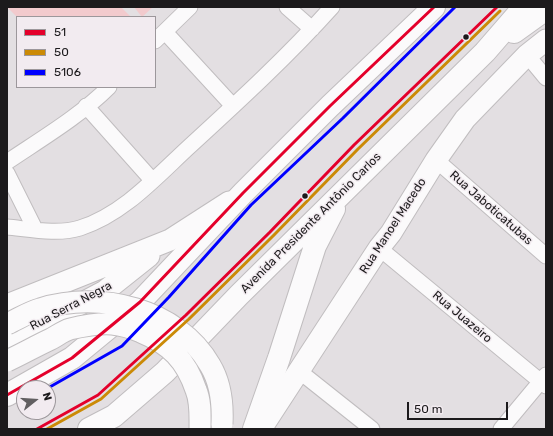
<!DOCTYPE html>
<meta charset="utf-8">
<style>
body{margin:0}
#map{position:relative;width:553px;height:436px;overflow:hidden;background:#e3dfe2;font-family:Rubik,sans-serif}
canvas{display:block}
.frame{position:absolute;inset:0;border:8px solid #1c1a1c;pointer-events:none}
.legend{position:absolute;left:16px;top:16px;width:140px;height:72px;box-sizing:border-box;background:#f2ebf0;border:1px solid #9c979b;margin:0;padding:5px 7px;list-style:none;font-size:12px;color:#1c1a1c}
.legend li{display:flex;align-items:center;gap:8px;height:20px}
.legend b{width:20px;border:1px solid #9c979b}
.north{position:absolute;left:16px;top:380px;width:40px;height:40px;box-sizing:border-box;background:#f2ebf0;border:1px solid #9c979b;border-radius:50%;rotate:73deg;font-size:11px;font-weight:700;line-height:16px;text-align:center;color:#1c1a1c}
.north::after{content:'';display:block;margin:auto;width:14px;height:18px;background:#625f61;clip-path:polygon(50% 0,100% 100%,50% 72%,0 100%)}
.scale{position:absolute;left:407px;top:402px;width:101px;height:18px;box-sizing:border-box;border:2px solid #1c1a1c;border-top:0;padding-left:5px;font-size:12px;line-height:14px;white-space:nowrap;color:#1c1a1c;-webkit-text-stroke:3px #f2ebf0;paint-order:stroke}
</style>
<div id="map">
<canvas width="553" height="436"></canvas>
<div class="frame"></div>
<ul class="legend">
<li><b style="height:5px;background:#e4002b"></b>51</li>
<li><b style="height:5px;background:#cb8a06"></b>50</li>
<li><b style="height:5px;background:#00f"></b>5106</li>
</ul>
<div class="north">N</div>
<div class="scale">50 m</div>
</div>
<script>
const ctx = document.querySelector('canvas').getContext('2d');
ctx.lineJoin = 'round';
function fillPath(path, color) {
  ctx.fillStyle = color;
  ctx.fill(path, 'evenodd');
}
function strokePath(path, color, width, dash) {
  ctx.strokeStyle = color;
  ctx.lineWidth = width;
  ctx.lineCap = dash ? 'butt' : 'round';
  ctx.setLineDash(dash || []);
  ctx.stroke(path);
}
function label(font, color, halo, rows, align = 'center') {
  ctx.font = font + ' Rubik,sans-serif';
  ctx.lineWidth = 3;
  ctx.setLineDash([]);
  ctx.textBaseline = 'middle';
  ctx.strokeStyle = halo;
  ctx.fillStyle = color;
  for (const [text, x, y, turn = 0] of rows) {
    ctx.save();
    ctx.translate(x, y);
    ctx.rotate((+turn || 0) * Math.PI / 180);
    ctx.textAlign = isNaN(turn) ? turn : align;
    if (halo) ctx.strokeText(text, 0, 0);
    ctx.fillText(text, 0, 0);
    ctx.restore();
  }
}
const green = new Path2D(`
 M7,7H121L131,17H17Z
 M134,7H153L142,17Z`);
const street = new Path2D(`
 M287,7L312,29
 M165,32L233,106
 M155,41L190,7
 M527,55L546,78
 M86,106L152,180
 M436,160L546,256
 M7,162C41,139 80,116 109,87
 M7,173L35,229
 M7,227C29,229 58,235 80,228C124,214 157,176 191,145C239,101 288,56 332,7
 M379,248L546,386
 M299,371L372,429
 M501,429L546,375`);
const secondary = new Path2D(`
 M7,305L170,240L229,202
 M7,338L56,317L105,291L149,256
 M261,429L379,248L391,233L436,160L465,119L527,55L546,40`);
const highway = new Path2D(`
 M514,32L546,9
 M7,395L72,358L140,302L243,193L330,106L434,7
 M89,429L114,416L165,372L239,295L485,52L524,7
 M254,429L279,358L315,246L334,209`);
const secondaryBridge = new Path2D(`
 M7,324C18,319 29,312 40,309C100,290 178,309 210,365C221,383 223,404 222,424
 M7,361C22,354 36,346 51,339C57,336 63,331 70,329C81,326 100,323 112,324C122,325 132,328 141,332C170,344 186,360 196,390C201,402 200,416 200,429`);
const bus1 = new Path2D(`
 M7,395L72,358L140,302L243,193L330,106L434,7
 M37,429L98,395L186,315L270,232L354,145L497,7`);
const bus2 = new Path2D(`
 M47,429L101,399L189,319L274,235L358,149L500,11`);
const bus3 = new Path2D(`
 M48,388L122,346L169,297L251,205L343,118L455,7`);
const markers = [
 [466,37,3.5,"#1c1a1c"],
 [305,196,3.5,"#1c1a1c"]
];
const streetNames = [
 ["Rua Jaboticatubas",491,208,41],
 ["Avenida Presidente Antônio Carlos",311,223,-45],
 ["Rua Manoel Macedo",393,226,-57],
 ["Rua Serra Negra",71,306,-28],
 ["Rua Juazeiro",462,317,40]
];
fillPath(green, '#f2cacd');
strokePath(street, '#c0bdbf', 17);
strokePath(secondary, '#c0bdbf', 23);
strokePath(highway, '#c0bdbf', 24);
strokePath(street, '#fbfafb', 15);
strokePath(secondary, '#fbfafb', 21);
strokePath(highway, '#fbfafb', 22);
strokePath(secondaryBridge, '#c0bdbf', 23, []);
strokePath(secondaryBridge, '#fbfafb', 21);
strokePath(bus1, '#e4002b', 3);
strokePath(bus2, '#cb8a06', 3);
strokePath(bus3, '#00f', 3);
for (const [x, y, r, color] of markers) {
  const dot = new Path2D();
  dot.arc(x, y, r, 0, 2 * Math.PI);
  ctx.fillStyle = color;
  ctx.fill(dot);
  strokePath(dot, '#f2ebf0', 1.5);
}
label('12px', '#1c1a1c', '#f2ebf0', streetNames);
</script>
